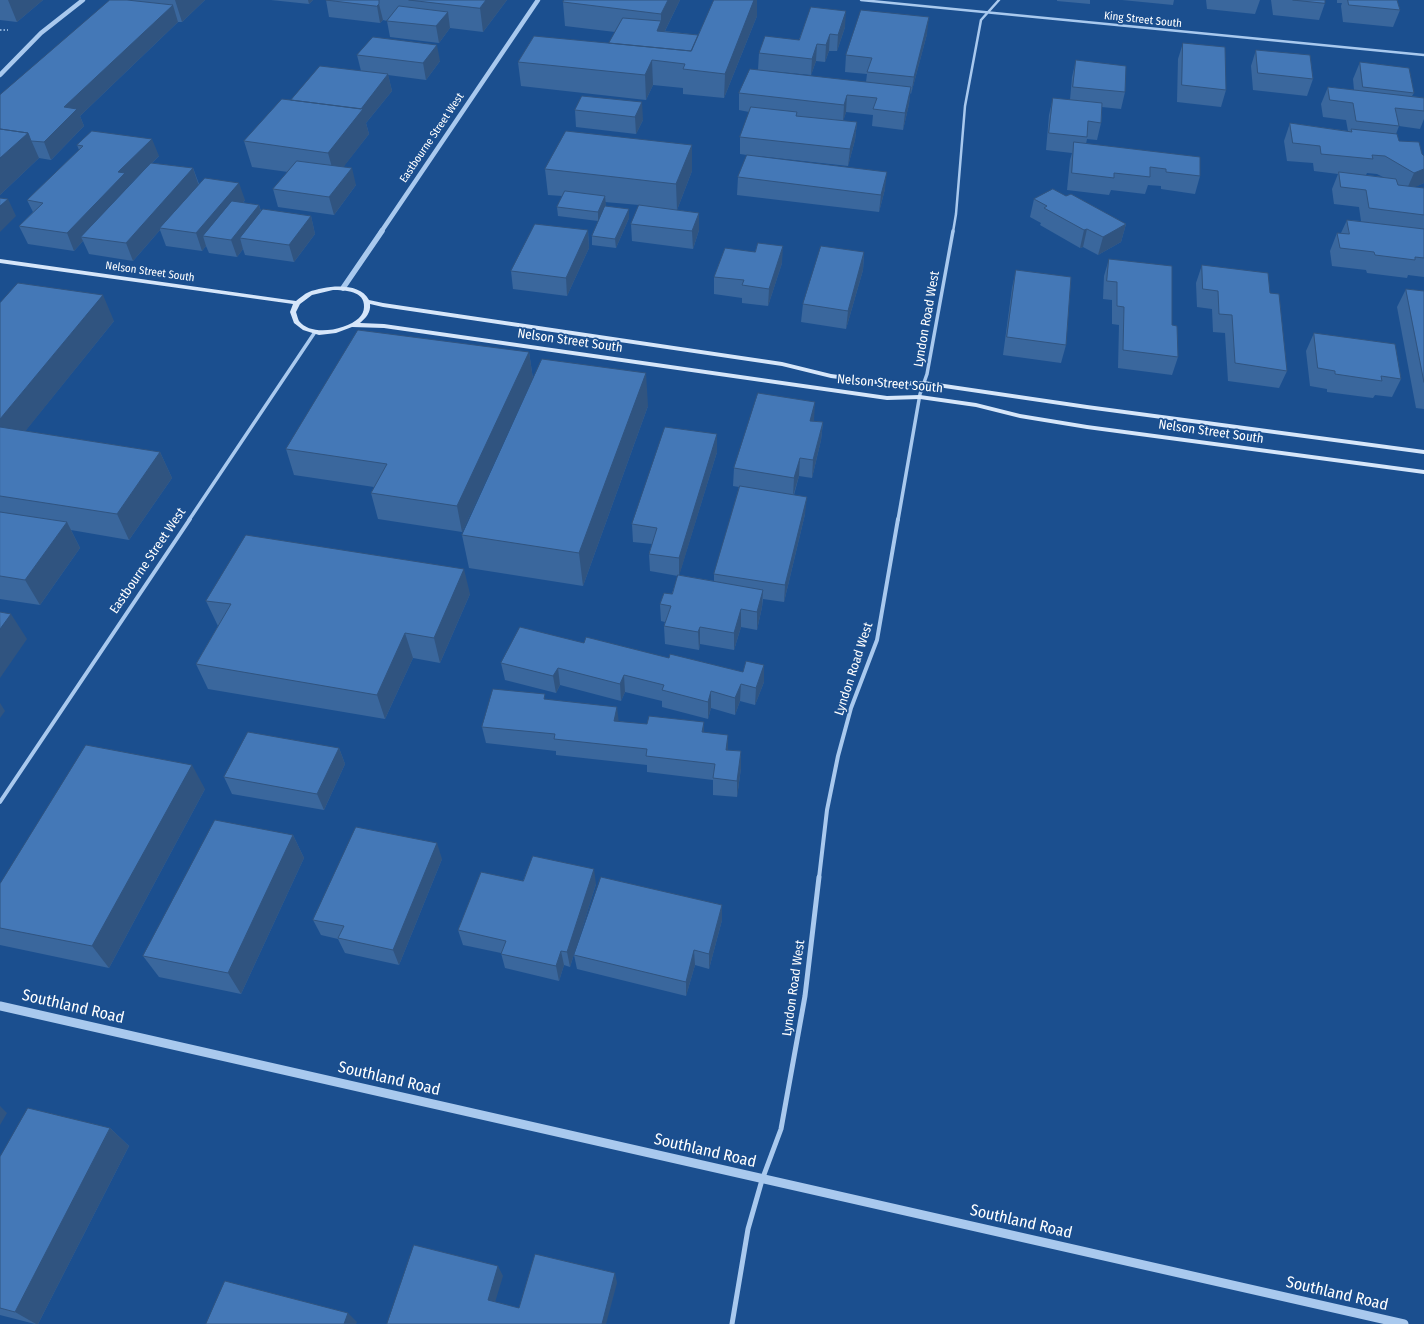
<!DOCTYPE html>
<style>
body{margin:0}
canvas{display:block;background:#1b4f8f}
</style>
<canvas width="1424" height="1324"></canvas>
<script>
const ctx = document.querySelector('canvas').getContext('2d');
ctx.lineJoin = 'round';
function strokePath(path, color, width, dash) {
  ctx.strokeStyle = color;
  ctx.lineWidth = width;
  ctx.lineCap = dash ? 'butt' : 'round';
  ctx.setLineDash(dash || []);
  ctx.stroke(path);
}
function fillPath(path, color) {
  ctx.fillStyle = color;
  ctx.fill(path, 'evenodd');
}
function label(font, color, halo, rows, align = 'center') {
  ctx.font = font + ' "Fira Sans Condensed",sans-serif';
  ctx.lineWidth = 3.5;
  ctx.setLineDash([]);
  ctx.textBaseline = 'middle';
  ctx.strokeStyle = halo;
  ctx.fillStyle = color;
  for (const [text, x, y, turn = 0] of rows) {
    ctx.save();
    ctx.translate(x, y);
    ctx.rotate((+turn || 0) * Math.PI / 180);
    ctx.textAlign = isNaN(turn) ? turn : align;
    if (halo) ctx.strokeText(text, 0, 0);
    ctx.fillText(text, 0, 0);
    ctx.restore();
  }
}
const path = new Path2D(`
 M0,30H8`);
const minorFar3 = new Path2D(`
 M861,0L1424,55
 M953,232L956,214L965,106L981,20L999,0`);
const minorFar2 = new Path2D(`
 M189,520L315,332
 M898,520L920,394L927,374L953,231`);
const minorFar1 = new Path2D(`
 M0,802L190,519
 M819,878L827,810L838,756L851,708L877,640L898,519`);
const minor = new Path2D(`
 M732,1324L748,1229L762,1180L781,1129L805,996L819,877`);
const tertiaryFar2 = new Path2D(`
 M0,75L41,33L83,0
 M381,232L538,0`);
const tertiaryFar1 = new Path2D(`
 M343,288L382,231`);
const tertiary = new Path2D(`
 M0,1006L1404,1324`);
const secondary = new Path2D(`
 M0,259L296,301C300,298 304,294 309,292C325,286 359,281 369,300L383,303L782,362L831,374L891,382L924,381L1087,405L1424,450V454L1087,409L924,385L891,386L831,378L782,366L383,307L370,304C371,312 366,318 360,323L384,324L887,396L920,395L976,403L1020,414L1087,425L1424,470V474L1087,429L1020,418L976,407L920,399L887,400L384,328L352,327L336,333L319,335L303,330L294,323L290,312L293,304L0,263ZM333,290C345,290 365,291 364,307C364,311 362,315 359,318C346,330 311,337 299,321C298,319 297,315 296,312L300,304L312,295Z`);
const wall = new Path2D(`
 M0,0H43L17,22L0,20Z
 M110,0H205L182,22H178L80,116L84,126L51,160L39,158L0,195V95Z
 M271,0H313L309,4Z
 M326,0H507L483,32L450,28L439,43L390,37L387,21L383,20L380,23L329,17Z
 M680,0L665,31L698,35L757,16L724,98L683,94V88L653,85L646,100L521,86L518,62L609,43L615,32L565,26L563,2Z
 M1057,0H1090V4L1057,1Z
 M1122,0H1174L1173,5Z
 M1206,0H1260L1255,14L1207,9Z
 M1271,0H1325V3L1319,20L1273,15Z
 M1337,0H1397L1400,10L1393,27L1343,22L1341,6L1342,3H1337Z
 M845,27L837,51H829L825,62L816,61L811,75L758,70L759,53L799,40Z
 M927,34L911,94L910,93L909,104L903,130L872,126L873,115L846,112L843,121L857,122L855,140L848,166L758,156L885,189L879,212L737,195L738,177L747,155L740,154V137L749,112L739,110V93L866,82L867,74L845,72L846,55Z
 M1183,43L1226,90L1221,107L1177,102L1178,59Z
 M1256,50L1313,79L1307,96L1253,90L1251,66Z
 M357,55L440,61L426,80L388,75L392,91L366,123L369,134L343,167L356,185L334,215L278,207L273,189L288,172L252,167L244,141L291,100L361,71Z
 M1076,60L1125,92L1121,109L1102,107L1101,123L1097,140L1087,139L1086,144L1200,176L1195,194L1161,189V186L1148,185L1145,194L1111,190L1109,195L1067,190L1070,160L1072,153L1046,150L1049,115L1053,98L1070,100L1072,77Z
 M1360,62L1414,93L1412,96L1424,98V119L1420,129L1399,126L1396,134L1399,141L1424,156V183L1414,187L1424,188V277L1408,275L1407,278L1367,273L1366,270L1332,266L1330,251L1337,233H1341L1347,220L1361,221L1359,207L1334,204L1332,189L1338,174L1314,171L1313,163L1287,161L1284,141L1290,123L1348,131L1346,120L1323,117L1321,104L1328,87L1354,90L1353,79ZM1367,173L1377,174L1383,177L1366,175Z
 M582,96L643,120L636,134L576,127L575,110Z
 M77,145L159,156L152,163L193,168L199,184L245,200L243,203L259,205L261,211L311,216L315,234L294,262L245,255L243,249L237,257L209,253L206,246L202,251L166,246L160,230L133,261L89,254L83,241L74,251L28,244L19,226L33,212L27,200L79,150ZM144,171L130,186L129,185Z
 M692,145V171L677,210L699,213V230L693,249L632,241L631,224L639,205L605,202L606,205L598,221L558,216L557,207L562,196L548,195L545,169Z
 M1066,196L1126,224L1121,242L1098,255L1083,247L1080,248L1040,225L1041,223L1030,217L1034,199Z
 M629,218L616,248L592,245V236Z
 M588,230L589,248L567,296L513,289L511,271Z
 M864,252L863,270L846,329L801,322L803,304Z
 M1109,259L1172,325L1178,357L1172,375L1118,368L1119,325L1112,324V300L1103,299L1104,276Z
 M782,263L768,306L742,303V298L714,294V277Z
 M1202,265L1270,293L1287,371L1279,388L1228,381L1225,333L1213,332L1212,309L1197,307L1196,283Z
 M1016,270L1066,345L1061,363L1003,355L1012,288Z
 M1406,289L1424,291V409L1416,408L1397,307Z
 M0,303L114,321L25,431L160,452L172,478L129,540L71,530L80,548L40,605L0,599Z
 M1314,333L1401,379L1392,397L1375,395L1373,398L1327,392V389L1310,386L1306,351Z
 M529,352L533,379L462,532L378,519L371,493L374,487L294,475L286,449Z
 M648,406L583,586L469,568L462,535Z
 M814,420V421L823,422L821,440L812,478L799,476L794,495L805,514L784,602L763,599L762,607L757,630L741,627L734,650L700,644L699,650L665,644L664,626L665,622L661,621L660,604L672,594L678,576L650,571L649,554L652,544L633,542L632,524L717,452L679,575L714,581V574L739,487L733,486L734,468Z
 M470,594L440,663L413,658L385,719L208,689L196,664L218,626L206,601Z
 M584,643L764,682L755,705L740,701L735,715L711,708L708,719L662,707V701L625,692L621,701L560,685L556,693L505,680L501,663Z
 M546,699L618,721L704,733L728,750L741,751V768L737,797L713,795V780L647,772V765L556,755V751L486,743L482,727Z
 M339,748L345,764L324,810L232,794L224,777Z
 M205,789L109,968L0,945V884Z
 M293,835L304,858L241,994L159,977L143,956Z
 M442,859L399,965L345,953L338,939L321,935L313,920Z
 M523,881L596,884L570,967L564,965L559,981L505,968L501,953L463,945L458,930Z
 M722,905V920L709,969L695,965L686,996L577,969L574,955Z
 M110,1128L129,1146L38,1324H35L0,1315V1157Z`);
const shadedWall = new Path2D(`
 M8,0H43L17,22Z
 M175,0H205L182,22Z
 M308,0H313L309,4Z
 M486,0H507L483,32L480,8Z
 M668,0H680L657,47V31L661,21V14Z
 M754,0H757V16L724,98L725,74Z
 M379,4L383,20L380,23L377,6Z
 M173,5L178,22L80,116L84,126L51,160L44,142L64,107Z
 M846,11L845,27L837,51L838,35Z
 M448,12L450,28L439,43L436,26Z
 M929,17L927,34L911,94L914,77Z
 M830,34L829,51L825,62L826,45Z
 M817,44L816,61L811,75L812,59Z
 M437,45L440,61L426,80L423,63Z
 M652,60L653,85L646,100L645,75Z
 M388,74L392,91L366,123L369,134L335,178L328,153L355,116Z
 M911,87L909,104L903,130L905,113Z
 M847,95L846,112L843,122L844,105Z
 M642,102L643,120L636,134L635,117Z
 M857,122L855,140L848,166L850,149Z
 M28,133L39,158L0,195V158Z
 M152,139L159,156L129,185L131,190L81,237L83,241L74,251L67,233L118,172Z
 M692,145V171L677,210L676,184Z
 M193,168L199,186L160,228V230L133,261L126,243Z
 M352,168L356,185L334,215L329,197Z
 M1424,169V183L1406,191L1414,173Z
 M887,172L885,189L879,212L881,195Z
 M239,183L245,200L214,237L203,236L206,246L202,251L196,233Z
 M605,196L606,205L598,221V212Z
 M8,199L16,216L0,232V206Z
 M259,205L264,223L240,238L243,249L237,257L231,240Z
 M629,209V218L616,248L615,239Z
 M699,213V230L693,249L692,231Z
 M311,216L315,234L294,262L289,245Z
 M1126,224L1121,242L1098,255L1103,237Z
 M1087,229L1083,247L1080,248L1084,230Z
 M588,230L589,248L567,296L566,278Z
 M783,246L782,263L768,306L769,289Z
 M864,252L863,270L846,329L848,311Z
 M103,295L114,321L11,449L0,430V419Z
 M529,352L533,379L462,532L457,506Z
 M646,373L648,406L583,586L579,553Z
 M815,402L814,420L809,438L810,421Z
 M823,422L821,440L812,478L813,460Z
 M717,434V452L679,576V558Z
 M160,452L172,478L129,540L117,514Z
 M800,458L799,476L793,496L794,478Z
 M807,497L805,514L784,602L785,585Z
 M67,522L80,548L40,605L25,580Z
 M464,569L470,594L440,663L434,638Z
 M763,590L762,607L757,630V612Z
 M741,609V627L734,650V633Z
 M11,614L27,639L0,678V629Z
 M700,627V644L699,650L698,632Z
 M405,633L413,658L385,719L377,695Z
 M764,665V682L755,705L756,688Z
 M558,668L560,685L556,693L553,676Z
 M624,675L625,692L621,701L620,684Z
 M741,684L740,701L735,715V698Z
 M711,691V708L708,719V702Z
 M0,703L5,711L0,718Z
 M617,707L619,724L614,721Z
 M704,722V739L702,732Z
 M728,735V752L726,750Z
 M339,748L345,764L324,810L317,794Z
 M741,751V768L737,797V781Z
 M192,765L205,789L109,968L92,946Z
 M293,835L304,858L241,994L228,973Z
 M437,843L442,859L399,965L393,950Z
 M594,869L596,884L570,967L567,952Z
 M722,905V920L709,969V954Z
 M694,950L695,965L686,996V982Z
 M561,951L564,965L559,981L556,966Z
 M0,1106L7,1113L0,1125Z
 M110,1128L129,1146L38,1324H36L15,1312Z
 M498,1266L503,1276L493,1309L488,1300Z
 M615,1273L617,1283L606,1324H602Z
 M348,1313L357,1322L356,1324H344Z`);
const building = new Path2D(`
 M110,0H127L173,5L64,107L77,109L44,142L31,141L28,133L0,129V95Z
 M326,0H379V4L377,6Z
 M409,0H486L480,8Z
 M564,0H668L661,14L563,2Z
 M714,0H754L725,74L683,69L685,64L652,60L645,75L518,62L534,36L691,51Z
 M1293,0H1325V3Z
 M1348,0H1397L1400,10L1349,5Z
 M399,6L448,12L436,26L387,21Z
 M811,7L846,11L838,35L830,34L826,45L817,44L812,59L759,53L765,36L799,40Z
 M861,10L929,17L914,77L867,72L872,58L846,55Z
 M623,18L661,21L657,31L698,35L691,51L609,43Z
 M373,37L437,45L423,63L357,55Z
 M1183,43L1225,47L1226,90L1182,85Z
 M1256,50L1310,55L1313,79L1258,73Z
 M1076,60L1126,66L1125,92L1073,87Z
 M1360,62L1409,68L1414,93L1363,87Z
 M320,66L388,74L361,109L291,100Z
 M750,69L911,87L905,113L873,109L877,98L847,95L844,105L739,93Z
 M1328,87L1424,98V111L1395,108L1399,126L1356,121L1353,103L1330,100Z
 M582,96L642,102L635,117L575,110Z
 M1053,98L1102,103L1101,123L1088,121L1087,137L1049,133Z
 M282,99L363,109L328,153L244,141Z
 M751,107L797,112L796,116L857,122L850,149L740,137Z
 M1290,123L1352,132L1351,129L1397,134L1399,141L1419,142L1422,154L1424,156V169L1414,173L1385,156L1372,155L1373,159L1321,154L1320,146L1293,143Z
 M0,129L28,133L0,158Z
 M92,131L152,139L118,172L125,173L67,233L19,226L43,203L27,200L83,146L77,145Z
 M566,131L692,145L676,184L545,169Z
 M1074,142L1200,157V176L1166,172V169L1150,167V177L1114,173V178L1072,173Z
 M747,155L887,172L881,195L738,177Z
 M297,161L352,168L329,197L273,189Z
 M151,163L193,168L126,243L81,237Z
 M1339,172L1396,179L1398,185L1424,188V215L1369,208L1366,190L1341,187Z
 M205,178L239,183L196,233L160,228Z
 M1053,189L1066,196L1071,194L1126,224L1103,237L1087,229L1084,230L1044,208L1047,206L1034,199Z
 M565,191L605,196L598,212L557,207Z
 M0,198L8,199L0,206Z
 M232,201L259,205L231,240L203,236Z
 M639,205L699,213L692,231L631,224Z
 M605,206L629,209L615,239L592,236Z
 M263,209L311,216L289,245L240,238Z
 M1347,220L1424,229V258L1415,257V260L1375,255L1374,252L1340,248L1337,233L1349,234Z
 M535,224L588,230L566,278L511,271Z
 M758,243L783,246L769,289L742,285L744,280L714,277L725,248L755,252Z
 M821,246L864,252L848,311L803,304Z
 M1109,259L1172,266V325L1177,326L1178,357L1123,350L1124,307L1117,306V282L1107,281Z
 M1202,265L1268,273L1270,293L1279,294L1287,371L1235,363L1232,315L1219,314L1218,291L1203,289Z
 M1016,270L1071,277L1066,345L1007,337Z
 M18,283L103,295L0,419V303Z
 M1406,289L1424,291V382Z
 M358,330L529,352L457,506L371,493L387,464L286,449Z
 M1314,333L1395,344L1401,379L1381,376L1382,381L1335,374V371L1318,368Z
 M542,359L646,373L579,553L462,535Z
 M758,393L815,402L810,421L823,422L813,460L800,458L794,478L734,468Z
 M0,427L160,452L117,514L0,496Z
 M665,427L717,434L679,558L649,554L657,528L632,524Z
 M740,486L807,497L785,585L714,574Z
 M0,512L67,522L25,580L0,576Z
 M246,535L464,569L434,638L405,633L377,695L196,664L231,604L206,601Z
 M678,575L763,590L757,612L741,609L734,633L700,627L698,632L664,626L671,606L660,604L664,593L672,594Z
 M0,612L11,614L0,629Z
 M520,627L584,643L586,637L669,658L670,654L743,672L746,661L764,665L756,688L741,684L735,698L711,691L708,702L662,690L664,685L624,675L620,684L558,668L553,676L501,663Z
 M493,689L545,694L544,699L617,707L614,721L647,724L649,716L704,722L702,732L728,735L726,750L741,751L737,781L713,778L715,764L646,756L647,749L554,739L555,734L482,727Z
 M248,732L339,748L317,794L224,777Z
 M86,745L192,765L92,946L0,928V884Z
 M215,820L293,835L228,973L143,956Z
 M356,827L437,843L393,950L338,938L344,926L313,920Z
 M533,856L594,869L567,952L561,951L556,966L501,954L506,941L458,930L481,872L523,881Z
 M601,877L722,905L709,954L694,950L686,982L574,955Z
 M28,1108L110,1128L15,1312L0,1308V1157Z
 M414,1245L498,1266L488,1300L519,1308L535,1254L615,1273L602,1324H387Z
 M225,1281L348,1313L344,1324H206Z`);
const farStreetnames = [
 ["King Street South",1143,20,6],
 ["Eastbourne Street West",432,138,-56],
 ["Nelson Street South",150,272,8]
];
const streetNames = [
 ["Lyndon Road West",927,319,-80],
 ["Nelson Street South",570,341,8],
 ["Nelson Street South",890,384,5],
 ["Nelson Street South",1211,432,8],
 ["Eastbourne Street West",148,561,-56],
 ["Lyndon Road West",854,669,-72],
 ["Lyndon Road West",794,988,-82]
];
const nearStreetnames = [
 ["Southland Road",73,1007,13],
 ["Southland Road",389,1079,13],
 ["Southland Road",705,1151,13],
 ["Southland Road",1021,1222,13],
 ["Southland Road",1337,1294,13]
];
strokePath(path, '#a9c9ee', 1.5, [1.5, 2]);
strokePath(minorFar3, '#a9c9ee', 2.5);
strokePath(minorFar2, '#a9c9ee', 3.5);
strokePath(minorFar1, '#a9c9ee', 4);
strokePath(minor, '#a9c9ee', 5);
strokePath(tertiaryFar2, '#a9c9ee', 4.5);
strokePath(tertiaryFar1, '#a9c9ee', 5.5);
strokePath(tertiary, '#a9c9ee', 9);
fillPath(secondary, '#d6e6fa');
fillPath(wall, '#3a679d');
fillPath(shadedWall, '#305480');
fillPath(building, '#4478b7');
strokePath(building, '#305480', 1);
label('11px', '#fff', '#1b4f8f', farStreetnames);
label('13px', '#fff', '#1b4f8f', streetNames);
label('16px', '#fff', '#1b4f8f', nearStreetnames);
</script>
